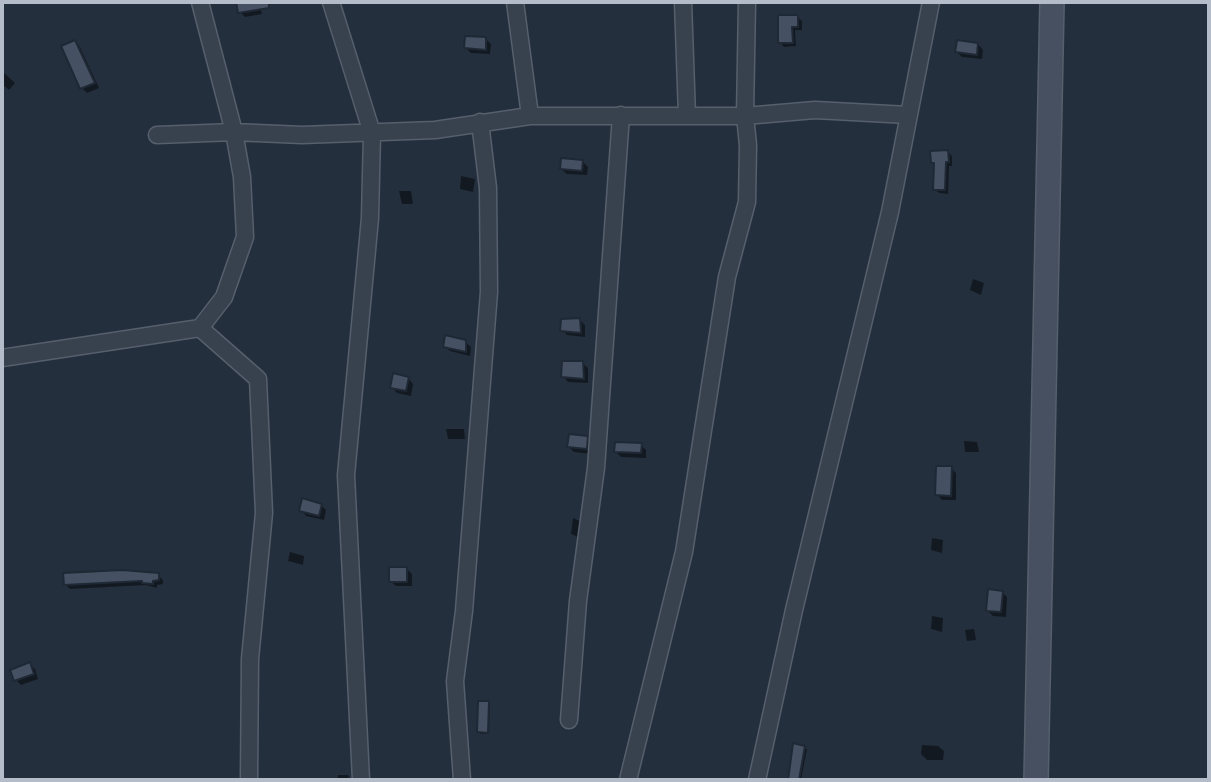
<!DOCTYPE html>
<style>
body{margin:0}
#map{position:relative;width:1211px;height:782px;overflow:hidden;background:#242f3e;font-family:Montserrat,sans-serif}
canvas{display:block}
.frame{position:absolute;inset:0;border:4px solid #b4bcc9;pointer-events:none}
</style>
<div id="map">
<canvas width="1211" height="782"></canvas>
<div class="frame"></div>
</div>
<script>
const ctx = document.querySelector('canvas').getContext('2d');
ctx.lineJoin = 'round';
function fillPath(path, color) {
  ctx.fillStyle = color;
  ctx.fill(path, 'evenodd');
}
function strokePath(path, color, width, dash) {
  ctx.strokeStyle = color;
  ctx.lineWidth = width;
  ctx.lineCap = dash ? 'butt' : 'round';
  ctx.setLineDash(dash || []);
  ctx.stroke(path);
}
const shadow = new Path2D(`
 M237,2H259L262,14L245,17L240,12Z
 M797,17L802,21V30H795L796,46L784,47L780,43Z
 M486,39L491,44L490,54L471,53L466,48Z
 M75,42L80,47L99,88L87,93L82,88Z
 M978,44L983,50L982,59L962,57L957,52Z
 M2,71L15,83L9,90L2,84Z
 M948,152L952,156V166H949L948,194L939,193L934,189L936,166L933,162Z
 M582,161L588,167L587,175L567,174L561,169Z
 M461,176L475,179L473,192L460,189Z
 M399,191H411L413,204H402Z
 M973,279L984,283L981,295L970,290Z
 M580,320L585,325V337L567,335L562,330Z
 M465,342L471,347L470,356L450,351L444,346Z
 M582,363L588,368V383L568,382L563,376Z
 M408,378L413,384L411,396L397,393L392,387Z
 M446,429H464L465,439H448Z
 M587,438L592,443L591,454L574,452L569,447Z
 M964,441L977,442L979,452H965Z
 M641,445L646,450V458L621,457L616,452Z
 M951,468L956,473V500H942L937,494Z
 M321,505L326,510L324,520L306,516L301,510Z
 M573,518L580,521L578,537L571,534Z
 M932,538L943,540L942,553L931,550Z
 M290,552L304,556L303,565L288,561Z
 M407,569L412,574V586H396L390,581Z
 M158,575L163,580V584L157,585V588L146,585L70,589L65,584Z
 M1002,592L1007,597L1006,617L993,616L988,611Z
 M932,616L943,618L942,632L931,629Z
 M974,629L976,640L967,641L965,630Z
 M30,664L35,669L38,679L21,685L16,680Z
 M488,703L490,705L489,734H481L479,732Z
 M794,745L807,749L801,780H789Z
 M922,745L938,746L944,751L943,760H927L921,754Z
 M338,775H348L350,780H338Z`);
const building = new Path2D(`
 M236,2H269V8L238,13Z
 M778,15H798V27H792L793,43H778Z
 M465,36L486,37V50L464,48Z
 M75,40L95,83L80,89L61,46Z
 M957,40L978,43L977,55L955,52Z
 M948,150L949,162H946L945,190H933L934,163H931L930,151Z
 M561,158L583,160L582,171L560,169Z
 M580,318L581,333L560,331L561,319Z
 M445,335L466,340V352L443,347Z
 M562,361H583L584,379L561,377Z
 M393,373L409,377L406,391L390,388Z
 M569,434L588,436L587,449L567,447Z
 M615,442L642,443L641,453L614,452Z
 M936,466H952L951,496L935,495Z
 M302,498L322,504L319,516L299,511Z
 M389,567H407V582H389Z
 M122,570L159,573V580L153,581V584L142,583V581L64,585L63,573Z
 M988,589L1003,591L1001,612L986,611Z
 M30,662L34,674L14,681L10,670Z
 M478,701H489L488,733L477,732Z
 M793,743L805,746L799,780H788Z`);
const street = new Path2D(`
 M200,2L234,132L242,177L245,237L224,297L200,328
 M331,2L372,133L370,218L346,475L361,780
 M515,2L530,116H745L748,145L747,202L727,277L684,552L628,780
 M683,2L687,116
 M747,2L745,116L815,110L908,115
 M157,135L234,132L302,135L435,130L530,116
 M2,358L200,328L258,379L264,513L250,659L249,780
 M569,720L578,601L596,468L621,115
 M462,780L455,681L464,611L489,292L488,188L480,122
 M757,780L794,610L890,212L931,2`);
const secondary = new Path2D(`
 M1036,780L1052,2`);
fillPath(shadow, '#0007');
fillPath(building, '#455162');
strokePath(building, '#1f2835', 2);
strokePath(street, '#565f6c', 19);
strokePath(secondary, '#565f6c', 26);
strokePath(street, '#38414e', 16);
strokePath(secondary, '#465061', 23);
</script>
